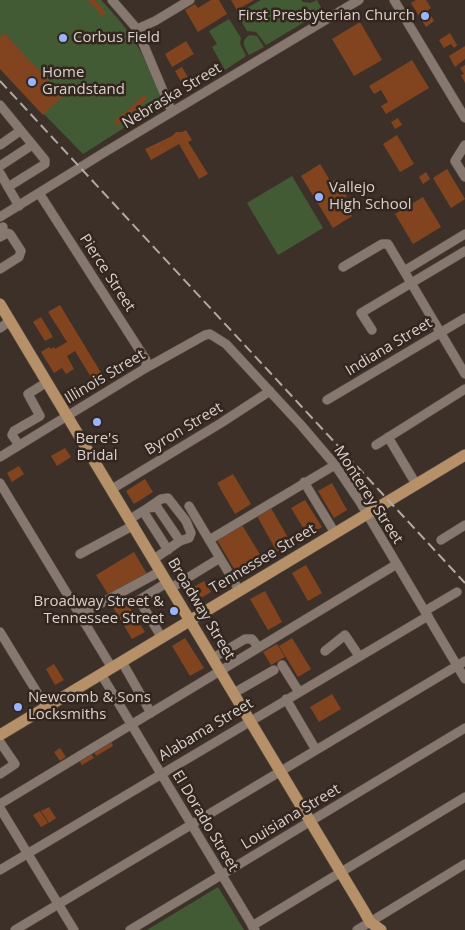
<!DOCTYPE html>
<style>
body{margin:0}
canvas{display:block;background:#3d3029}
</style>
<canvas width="465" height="930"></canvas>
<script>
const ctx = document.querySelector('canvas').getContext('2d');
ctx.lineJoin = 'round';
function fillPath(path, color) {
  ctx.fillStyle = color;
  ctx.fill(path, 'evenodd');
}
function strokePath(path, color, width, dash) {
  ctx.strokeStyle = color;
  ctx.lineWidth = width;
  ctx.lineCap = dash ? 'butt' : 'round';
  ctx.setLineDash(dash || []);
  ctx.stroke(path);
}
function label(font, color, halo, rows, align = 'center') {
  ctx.font = font + ' "Open Sans",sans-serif';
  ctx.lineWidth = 5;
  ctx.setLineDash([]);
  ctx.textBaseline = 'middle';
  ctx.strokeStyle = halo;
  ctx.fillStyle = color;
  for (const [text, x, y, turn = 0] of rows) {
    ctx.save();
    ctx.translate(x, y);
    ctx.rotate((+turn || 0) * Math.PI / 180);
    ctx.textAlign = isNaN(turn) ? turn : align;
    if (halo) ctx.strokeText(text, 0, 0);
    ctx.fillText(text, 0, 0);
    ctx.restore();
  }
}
const green = new Path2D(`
 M0,0H101C134,34 147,59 163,103L83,154L0,69Z
 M261,0H301L303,2L310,3L317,0L323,11L266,45L256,32L247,31L237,14Z
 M229,19L241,38L240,44L246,56L225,70L212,47L217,44L209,31Z
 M250,35L257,36L264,47L249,55C244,46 240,41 250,35Z
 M292,176L323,228L278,255L247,203Z
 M218,887L244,930H147Z`);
const building = new Path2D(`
 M88,0H95L106,13L102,16Z
 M211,0H219L227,14L198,32L185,10L195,4L198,8Z
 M231,0H254L237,10Z
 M416,0H426L431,8L428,10L434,21L426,27L411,3Z
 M360,22L382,60L354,76L332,39Z
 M4,33L63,96L43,115L0,69V37Z
 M450,33L457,45L454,48L451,44L444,48L439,40Z
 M186,41L194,54L172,67L165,54Z
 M465,46V59L455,67L449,56Z
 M412,60L429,88L386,114L381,106L388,102L381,90L374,94L369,86Z
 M465,65V83L461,75L464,74L460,68Z
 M182,67L190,81L183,85L175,71Z
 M144,95L147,99L118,126L114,122Z
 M398,118L402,125L395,129L391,122Z
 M186,130L192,140L188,142L208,174L199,179L179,144L151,160L145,149L172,136L176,132H182Z
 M397,135L414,164L400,172L383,144Z
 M320,164L331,182L336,179L347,196L342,199L352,216L333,228L301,176Z
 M447,169L465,199L451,208L433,178Z
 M426,172L430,179L423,184L419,177Z
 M423,197L441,227L413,244L395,214Z
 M60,305L103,376L94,382L75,351L67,356L74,369L66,374L62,368L54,373L41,352L49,347L51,349L54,347L55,349L67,342L48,312Z
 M41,317L53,337L45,341L33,322Z
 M65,448L71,457L57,466L51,456Z
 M19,466L24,474L12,482L7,473Z
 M233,474L251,504L235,514L217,483Z
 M145,479L153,492L134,504L126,491Z
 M332,483L347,510L334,518L318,491Z
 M305,500L322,527L308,536L291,508Z
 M271,508L291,543L277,552L257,516Z
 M242,525L264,561L239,577L217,540Z
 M134,552L147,574L110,597L96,575Z
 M306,565L322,593L308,601L292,573Z
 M204,581L211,592L193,603L187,594L193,590L192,588Z
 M265,591L282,622L268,630L250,599Z
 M123,596L145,632L132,639L111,604Z
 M185,638L204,668L190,676L172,646Z
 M292,638L311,669L298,677L279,646Z
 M277,644L285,657L271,665L263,652Z
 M54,664L64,680L55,685L46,669Z
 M332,694L341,709L319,722L310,707Z
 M111,741L113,746L96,756L94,752Z
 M60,748L66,757L60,761L54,752Z
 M90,752L94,758L82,765L78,759Z
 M49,807L56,818L49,823L41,811Z
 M40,811L48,823L41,827L33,815Z`);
const minor = new Path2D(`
 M112,0L137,29L172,112
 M394,0L465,118
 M137,29L155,21L190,0
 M0,105L45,160V164L8,187L0,173
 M0,145L20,131
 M465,145L455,161L465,177
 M0,166L32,145
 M8,187L19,206
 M39,193L146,360V366L144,369
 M0,217L105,152L359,0
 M0,229L3,227
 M0,237L7,233L10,234L21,251L19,257L0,269
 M343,267L382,244H388L465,374
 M404,271L465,234
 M0,328L10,321
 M372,330L361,313L465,251
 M327,400L465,318
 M388,437L416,484
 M19,445L12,435L14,431L40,416L28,394L47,382
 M376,445L465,389
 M0,457L144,369L205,335L210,334L226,344L301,425L335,465L360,502L465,679
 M304,482L335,533
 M0,483L112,668
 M112,489L221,423L270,391
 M189,506L239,590
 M143,511L168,550
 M130,519L148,508L157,507L180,541L189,538L191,533L186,521L168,498L161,499L148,508
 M209,540L335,465
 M441,540L465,525
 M80,554L134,525
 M154,559L180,541
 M171,588L220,558
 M425,611L457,592
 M79,615L161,571
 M0,632L46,707
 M162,638L139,600L168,582
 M325,651L345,635L359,656
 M213,658L245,639H252L258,647
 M122,662L151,713
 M282,665L299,692
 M101,674L255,930
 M234,693L274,670
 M286,699L316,750
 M0,742L15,764L0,774
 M0,804L397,564
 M0,808L74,930
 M0,870L428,616
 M252,926L465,797
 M15,930L465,661
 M130,930L465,728
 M357,930L465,864`);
const major = new Path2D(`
 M0,304L364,911L370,922L381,930
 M0,735L465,455`);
const rail = new Path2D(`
 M0,81L465,583`);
const markers = [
 [425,16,5,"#98b5fd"],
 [63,38,5,"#98b5fd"],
 [32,82,5,"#98b5fd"],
 [319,197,5,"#98b5fd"],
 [97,422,5,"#98b5fd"],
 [174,611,5,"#98b5fd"],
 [18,707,5,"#98b5fd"]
];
const poiNames = [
 ["First Presbyterian Church",415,16,"right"],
 ["Corbus Field",73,38],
 ["Home",42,73],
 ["Grandstand",42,90],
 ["Vallejo",329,188],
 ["High School",329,205],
 ["Bere's",97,439,"center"],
 ["Bridal",97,456,"center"],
 ["Broadway Street &",164,602,"right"],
 ["Tennessee Street",164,619,"right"],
 ["Newcomb & Sons",28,698],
 ["Locksmiths",28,715]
];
const streetNames = [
 ["Nebraska Street",172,96,-31],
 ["Pierce Street",107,273,57],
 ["Indiana Street",389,347,-31],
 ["Illinois Street",105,377,-31],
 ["Byron Street",184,429,-31],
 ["Monterey Street",368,495,57],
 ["Tennessee Street",263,559,-31],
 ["Broadway Street",201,609,59],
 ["Alabama Street",206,730,-31],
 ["Louisiana Street",291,817,-31],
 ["El Dorado Street",205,821,59]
];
fillPath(green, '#435b34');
fillPath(building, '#81441e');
strokePath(minor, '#574c45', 10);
strokePath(major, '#574c45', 12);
strokePath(minor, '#87786f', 9);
strokePath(major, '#b59068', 11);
strokePath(rail, '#b3a9a4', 2, [10, 5]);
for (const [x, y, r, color] of markers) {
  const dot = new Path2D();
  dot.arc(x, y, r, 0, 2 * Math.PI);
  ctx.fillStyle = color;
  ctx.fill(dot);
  strokePath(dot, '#33261f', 2);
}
label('15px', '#d9d0cc', '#33261f', poiNames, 'left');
label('15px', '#d9d0cc', '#33261f', streetNames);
</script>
